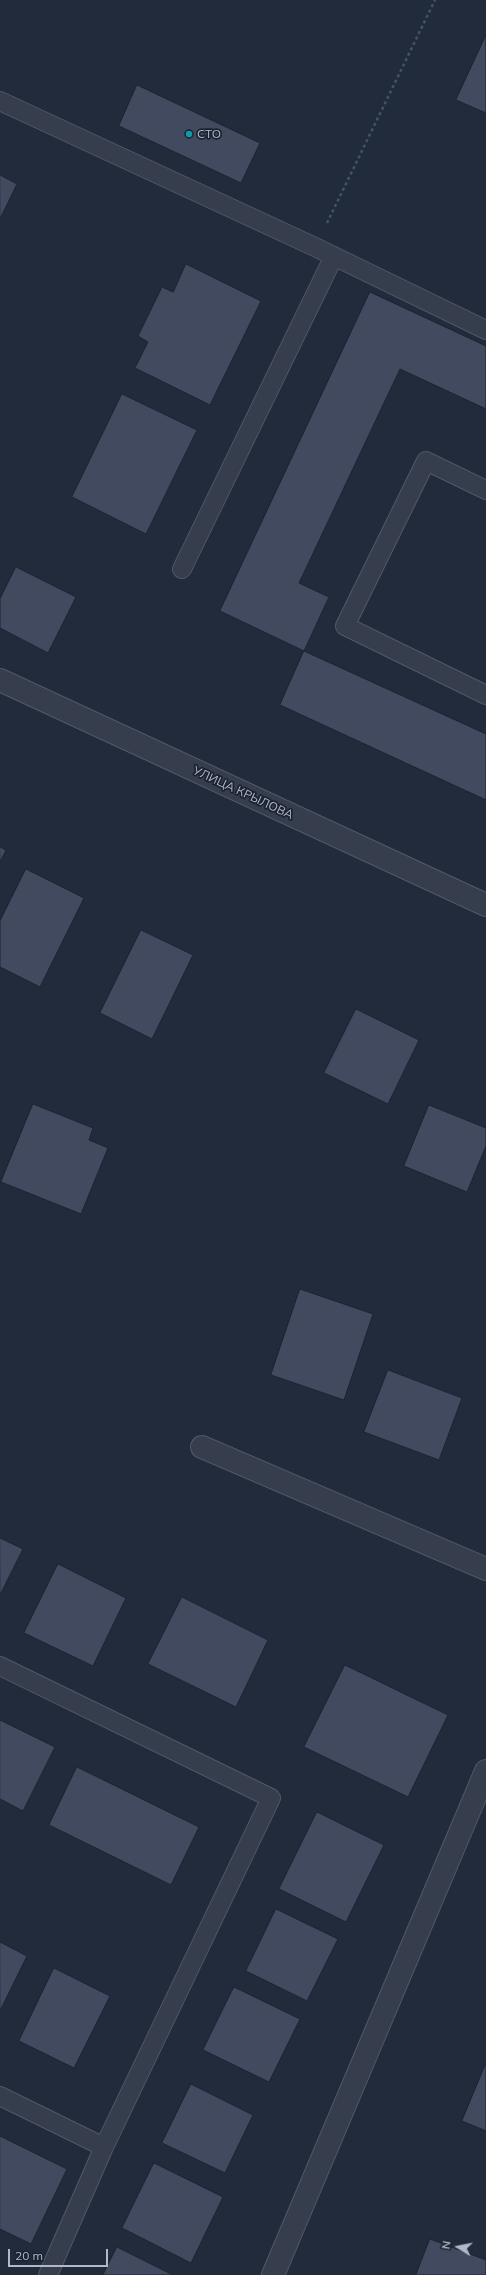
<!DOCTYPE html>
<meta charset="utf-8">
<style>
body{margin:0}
#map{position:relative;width:486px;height:2275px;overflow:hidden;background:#222b3c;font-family:Mulish,sans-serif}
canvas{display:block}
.north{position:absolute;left:438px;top:2227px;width:40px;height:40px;-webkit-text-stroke:3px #1b2231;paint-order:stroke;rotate:280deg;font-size:11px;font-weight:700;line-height:16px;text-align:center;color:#b1b8c8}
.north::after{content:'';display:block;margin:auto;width:14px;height:18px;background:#b1b8c8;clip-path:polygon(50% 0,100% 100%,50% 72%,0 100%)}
.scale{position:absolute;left:8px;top:2249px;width:100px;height:18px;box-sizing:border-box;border:2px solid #b1b8c8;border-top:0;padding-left:5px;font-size:12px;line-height:14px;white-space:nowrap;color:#b1b8c8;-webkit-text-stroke:3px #1b2231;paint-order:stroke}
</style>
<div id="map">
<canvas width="486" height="2275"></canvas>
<div class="north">N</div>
<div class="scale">20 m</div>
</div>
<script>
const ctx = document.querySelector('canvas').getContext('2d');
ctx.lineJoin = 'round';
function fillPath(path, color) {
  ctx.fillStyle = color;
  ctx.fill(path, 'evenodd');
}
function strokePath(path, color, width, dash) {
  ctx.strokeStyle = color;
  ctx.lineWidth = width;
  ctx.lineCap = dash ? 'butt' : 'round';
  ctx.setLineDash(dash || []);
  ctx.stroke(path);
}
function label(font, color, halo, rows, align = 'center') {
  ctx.font = font + ' Mulish,sans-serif';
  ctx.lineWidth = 3.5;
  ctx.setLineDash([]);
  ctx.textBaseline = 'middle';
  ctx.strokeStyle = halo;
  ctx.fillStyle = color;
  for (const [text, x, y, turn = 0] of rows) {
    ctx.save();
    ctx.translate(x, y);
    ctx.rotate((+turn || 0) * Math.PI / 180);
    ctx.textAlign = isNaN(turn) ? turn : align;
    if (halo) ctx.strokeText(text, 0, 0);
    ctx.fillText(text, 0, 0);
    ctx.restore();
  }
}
const building = new Path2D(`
 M486,35V113L456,100Z
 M137,85L260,143L241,183L119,126Z
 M0,175L17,184L0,219Z
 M186,264L261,301L210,405L135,368L148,342L138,336L162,287L173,292Z
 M370,292L486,346V409L400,369L299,583L329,597L304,651L220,611Z
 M122,394L197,430L146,534L72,497Z
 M16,567L76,597L48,653L0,628V599Z
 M304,651L486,734V800L280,705Z
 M0,847L6,850L0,862Z
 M26,869L84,898L40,987L0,967V921Z
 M141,930L193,955L152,1039L100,1013Z
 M356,1009L419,1040L388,1104L324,1073Z
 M33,1104L93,1128L89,1140L108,1148L81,1214L1,1182Z
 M429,1105L486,1128V1146L467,1192L404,1166Z
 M300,1289L373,1314L344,1400L271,1375Z
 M388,1370L462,1398L439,1460L364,1432Z
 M0,1538L23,1549L0,1595Z
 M58,1564L126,1598L93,1666L24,1633Z
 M182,1597L268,1640L236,1707L148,1664Z
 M345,1665L448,1715L408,1797L304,1747Z
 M0,1720L55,1747L23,1811L0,1799Z
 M77,1767L199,1827L171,1885L49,1825Z
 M317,1812L384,1845L346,1922L279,1889Z
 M276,1909L338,1939L307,2001L246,1971Z
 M0,1942L27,1956L0,2011Z
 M54,1968L110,1996L74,2068L19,2041Z
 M234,1987L300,2019L269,2082L203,2050Z
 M486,2063V2131L462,2121Z
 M191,2084L253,2115L225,2173L162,2143Z
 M0,2136L67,2169L31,2244L0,2229Z
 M154,2163L223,2197L191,2263L122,2228Z
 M430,2239L486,2260V2275H416Z
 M117,2247L173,2275H103Z`);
const path = new Path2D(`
 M327,223L435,0`);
const service = new Path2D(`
 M0,101L315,247L486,330
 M486,490L426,461L345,626L486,695
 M182,569L334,256
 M0,1666L271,1798L104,2147
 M0,2096L104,2147L48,2275`);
const minor = new Path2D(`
 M0,680L486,905
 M202,1447L486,1569
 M273,2275L486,1771`);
const markers = [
 [189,134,4,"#0f9aa8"]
];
const poiNames = [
 ["СТО",197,134]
];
const streetNames = [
 ["УЛИЦА КРЫЛОВА",243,793,25]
];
fillPath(building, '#414a5f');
strokePath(building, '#1d2433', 1);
strokePath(service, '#515867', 20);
strokePath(minor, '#515867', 24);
strokePath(path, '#42555b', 2.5, [3, 3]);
strokePath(service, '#363d4c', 18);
strokePath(minor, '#363d4c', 22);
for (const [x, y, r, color] of markers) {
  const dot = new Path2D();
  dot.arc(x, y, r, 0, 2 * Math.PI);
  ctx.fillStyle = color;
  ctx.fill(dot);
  strokePath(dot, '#1b2231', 1.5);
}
label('12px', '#b1b8c8', '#1b2231', poiNames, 'left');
label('12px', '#b1b8c8', '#1b2231', streetNames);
</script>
